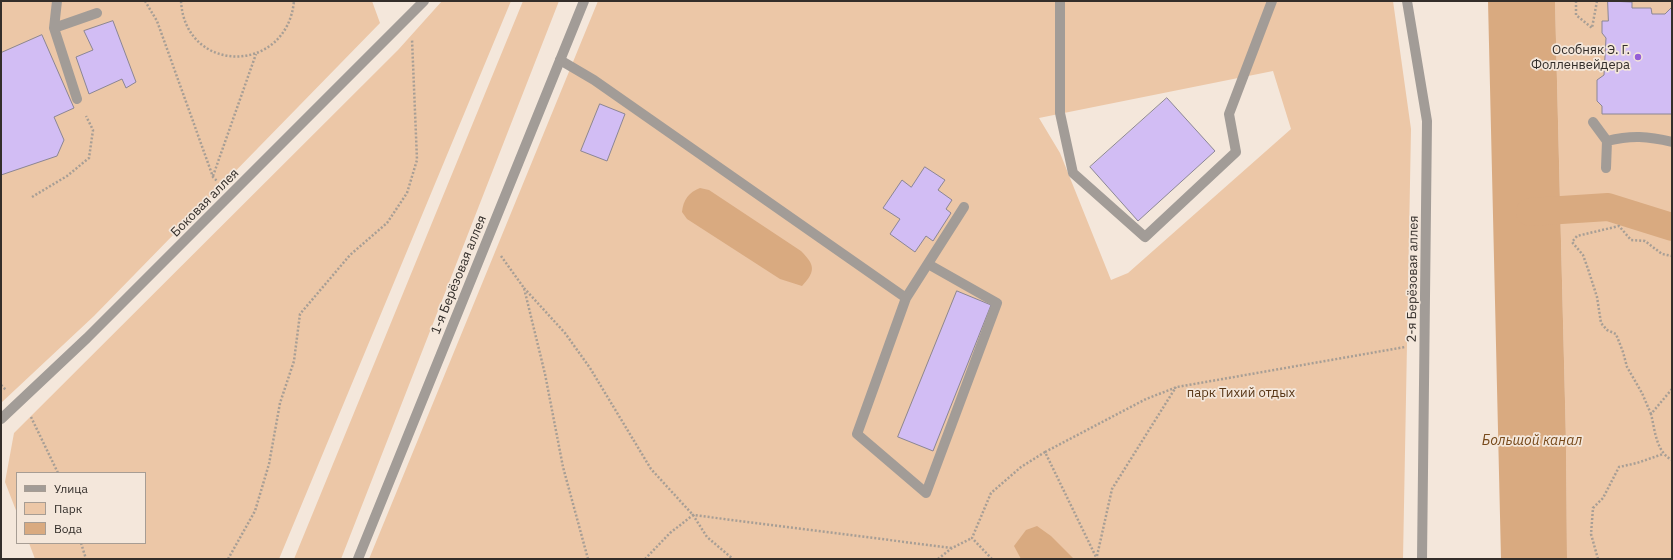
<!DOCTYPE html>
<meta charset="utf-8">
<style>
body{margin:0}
#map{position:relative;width:1673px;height:560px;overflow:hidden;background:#f4e7db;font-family:"IBM Plex Sans",sans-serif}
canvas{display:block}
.frame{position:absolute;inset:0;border:2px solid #332e2a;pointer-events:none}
.legend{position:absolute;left:16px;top:472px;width:130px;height:72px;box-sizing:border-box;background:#f4e7db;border:1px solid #a79d94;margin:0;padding:5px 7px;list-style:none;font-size:12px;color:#332e2a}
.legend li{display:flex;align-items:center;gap:8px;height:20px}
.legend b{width:20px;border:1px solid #a79d94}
</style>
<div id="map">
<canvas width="1673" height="560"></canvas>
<div class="frame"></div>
<ul class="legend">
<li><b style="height:5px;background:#a29c97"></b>Улица</li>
<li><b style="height:11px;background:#ecc7a7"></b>Парк</li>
<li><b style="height:11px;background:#d9aa80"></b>Вода</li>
</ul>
</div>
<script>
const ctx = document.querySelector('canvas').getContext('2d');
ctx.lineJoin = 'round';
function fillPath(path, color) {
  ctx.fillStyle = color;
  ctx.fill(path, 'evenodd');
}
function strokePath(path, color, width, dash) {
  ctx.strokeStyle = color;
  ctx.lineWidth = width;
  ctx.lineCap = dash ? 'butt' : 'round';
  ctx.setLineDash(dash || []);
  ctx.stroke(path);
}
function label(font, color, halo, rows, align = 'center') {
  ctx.font = font + ' "IBM Plex Sans",sans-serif';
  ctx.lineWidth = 3.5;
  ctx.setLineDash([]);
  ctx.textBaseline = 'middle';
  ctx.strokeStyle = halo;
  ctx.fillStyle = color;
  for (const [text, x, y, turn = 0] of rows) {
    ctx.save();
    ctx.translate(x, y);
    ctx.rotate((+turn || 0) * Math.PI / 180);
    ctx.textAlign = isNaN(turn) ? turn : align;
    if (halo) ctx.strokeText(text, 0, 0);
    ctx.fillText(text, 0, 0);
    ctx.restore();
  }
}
const green = new Path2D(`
 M1,1H372L380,23L94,316L1,403Z
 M442,1H511L279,559H35L29,543H145V473H17V513L5,482L14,433L398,50Z
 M523,1H559L341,559H294Z
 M598,1H1393L1411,129L1403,559H369ZM1273,71L1291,129L1128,273L1111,280L1060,153L1039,118Z
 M1555,1H1672V559H1567L1566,441Z`);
const water = new Path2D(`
 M1488,1H1555L1566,441L1567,559H1501Z
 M700,188L709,190L801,251C815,265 816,271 802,286L780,279L687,219L682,212C683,200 689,192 700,188Z
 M1037,526L1051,536L1074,559H1021L1014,546L1026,530Z`);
const canal = new Path2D(`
 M1530,212L1608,207L1672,227`);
const building = new Path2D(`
 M1608,1L1632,2V8H1651L1652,14H1665L1672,7V114H1602V106L1597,101V80L1604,75L1606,38L1602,33V21H1608Z
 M113,21L136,82L126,88L122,79L89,94L76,57L93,50L84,31Z
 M42,35L74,108L54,117L64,140L57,156L1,175V53Z
 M1167,98L1215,151L1138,221L1090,167Z
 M600,104L625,114L607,161L581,151Z
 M925,167L945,180L938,190L952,200L946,209L951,213L933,241L926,236L915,252L890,234L900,219L883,208L902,180L911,187Z
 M957,291L991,305L933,451L898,437Z`);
const path = new Path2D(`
 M145,1L157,21L213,177L217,181
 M181,1C185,75 287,75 294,1
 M1576,1V15L1592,28L1597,1
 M213,176L256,54
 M32,197L67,176L89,158L93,130L86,116
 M501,256L524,288L545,374L563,467L588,559
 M524,288L565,333L590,368L651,469L693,515L707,537L733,559
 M1,385L6,390
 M1672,389L1651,414C1655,430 1656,452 1672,460
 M1651,414L1642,393L1627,367L1623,352L1616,334L1607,330L1601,323L1597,297L1588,269L1583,255L1572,242L1577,236L1619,226L1631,240L1645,241L1662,254L1672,256
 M31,417L58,473
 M1045,452L1146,399L1177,387L1405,347
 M81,543L86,559
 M1097,556L1112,489L1176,387
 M228,559L255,511L269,464L280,403L294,361L300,314L350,255L387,223L407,193L417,160L412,39
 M645,559L670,533L693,515L952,548
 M938,559L952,548L972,538
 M992,559L972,538L991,493L1021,467L1045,452L1097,559
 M1598,559L1591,534L1593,508L1603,498L1619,467L1637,463L1663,454`);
const service = new Path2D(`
 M57,1L54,28L77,99
 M1060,1V113L1073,173L1145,237L1236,152L1229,114L1272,1
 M54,28L97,13
 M560,60L594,80L906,298L964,207
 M1593,122L1607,141
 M1606,168L1607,141C1631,135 1648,136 1672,142
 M906,298L857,434L926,493L997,303L928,264
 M1,419L87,338L424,1`);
const minor = new Path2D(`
 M1407,1L1427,121L1422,559
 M358,559L584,1`);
const markers = [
 [1638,57,4,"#955ed7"]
];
const poiNames = [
 ["Особняк Э. Г.",1630,50],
 ["Фолленвейдера",1630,65]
];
const streetNames = [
 ["Боковая аллея",205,203,-45],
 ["1-я Берёзовая аллея",459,275,-68],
 ["2-я Берёзовая аллея",1413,279,-89]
];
const parkNames = [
 ["парк Тихий отдых",1241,393]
];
const waterNames = [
 ["Большой канал",1532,441]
];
fillPath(green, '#ecc7a7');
fillPath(water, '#d9aa80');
strokePath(canal, '#d9aa80', 28);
fillPath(building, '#d2bdf4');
strokePath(building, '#8b8694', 1);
strokePath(path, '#a79e95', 2.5, [2, 2]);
strokePath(service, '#a29c97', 10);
strokePath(minor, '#a29c97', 10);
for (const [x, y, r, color] of markers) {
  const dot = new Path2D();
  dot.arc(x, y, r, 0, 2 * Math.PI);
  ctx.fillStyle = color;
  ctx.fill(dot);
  strokePath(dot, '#f4e7db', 1.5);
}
label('13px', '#332e2a', '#f4e7db', poiNames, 'right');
label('13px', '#332e2a', '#f4e7db', streetNames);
label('13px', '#583717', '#f4e7db', parkNames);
label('italic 14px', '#77491a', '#f4e7db', waterNames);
</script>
